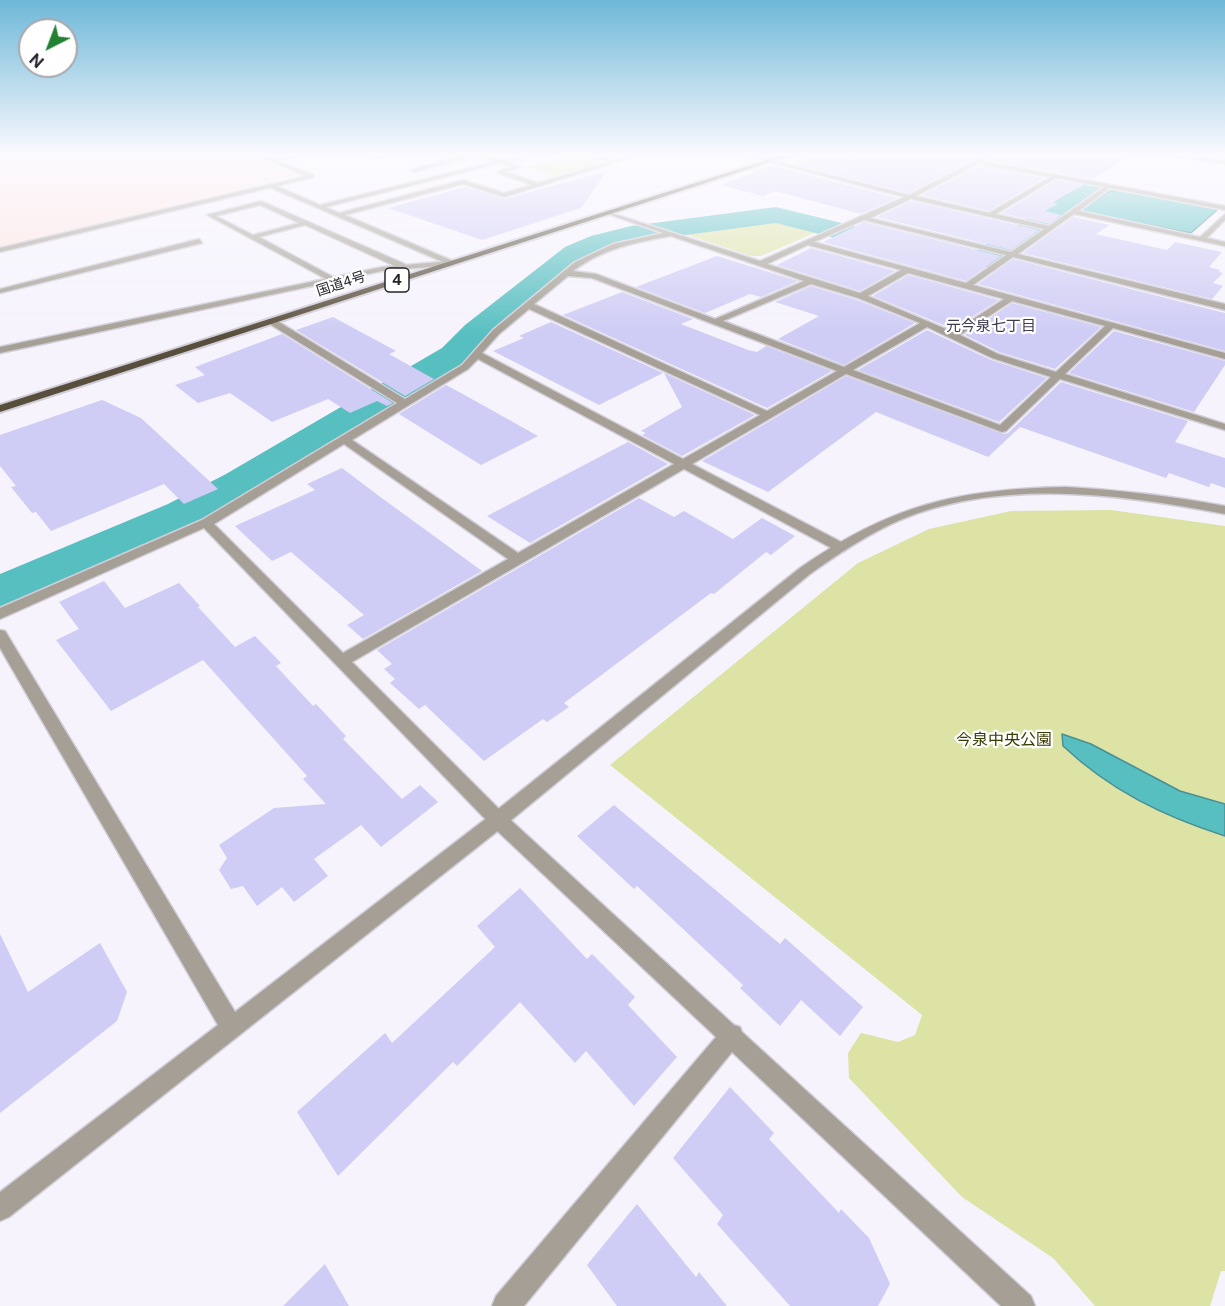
<!DOCTYPE html>
<meta charset="utf-8">
<style>
body{margin:0}
#map{position:relative;width:1225px;height:1306px;overflow:hidden;background:#f6f3fd;font-family:"Public Sans",sans-serif}
canvas{display:block}
.north{position:absolute;left:18px;top:18px;width:60px;height:60px;box-sizing:border-box;background:#fff;border:2px solid #a9a7ab;border-radius:50%;rotate:222deg;font-size:16px;font-weight:700;line-height:24px;text-align:center;color:#27242d}
.north::after{content:'';display:block;margin:auto;width:21px;height:27px;background:#238133;clip-path:polygon(50% 0,100% 100%,50% 72%,0 100%)}
</style>
<div id="map">
<canvas width="1225" height="1306"></canvas>
<div class="north">N</div>
</div>
<script>
const ctx = document.querySelector('canvas').getContext('2d');
ctx.lineJoin = 'round';
function fillPath(path, color) {
  ctx.fillStyle = color;
  ctx.fill(path, 'evenodd');
}
function strokePath(path, color, width, dash) {
  ctx.strokeStyle = color;
  ctx.lineWidth = width;
  ctx.lineCap = dash ? 'butt' : 'round';
  ctx.setLineDash(dash || []);
  ctx.stroke(path);
}
function label(font, color, halo, rows, align = 'center') {
  ctx.font = font + ' "Public Sans","Noto Sans JP",sans-serif';
  ctx.lineWidth = 4.5;
  ctx.setLineDash([]);
  ctx.textBaseline = 'middle';
  ctx.strokeStyle = halo;
  ctx.fillStyle = color;
  for (const [text, x, y, turn = 0] of rows) {
    ctx.save();
    ctx.translate(x, y);
    ctx.rotate((+turn || 0) * Math.PI / 180);
    ctx.textAlign = isNaN(turn) ? turn : align;
    if (halo) ctx.strokeText(text, 0, 0);
    ctx.fillText(text, 0, 0);
    ctx.restore();
  }
}
const education = new Path2D(`
 M0,153H241L298,175L0,247Z`);
const green = new Path2D(`
 M578,154L603,162L555,176L526,167Z
 M774,217L824,229L761,256H751L676,231Z
 M1111,510L1225,526V1271H1221L1210,1306H1095L1053,1258L962,1197L849,1078L848,1053L861,1033L898,1042L915,1035L922,1015L610,765L858,563L929,529L1011,511Z`);
const water = new Path2D(`
 M1120,190L1212,207L1217,210L1191,233L1088,214L1081,210L1109,191Z
 M642,232L598,244L580,252L484,329L458,359L409,387L405,386L453,358L480,327L572,254L607,240Z
 M373,404L377,406L189,513L37,581L34,576L188,511Z
 M1062,734L1091,744L1180,791L1225,804V836C1163,816 1111,791 1063,746Z`);
const river = new Path2D(`
 M1093,180L1101,182L1105,187L1101,192L990,267L956,269L776,223L633,242L585,259L489,339L468,364L258,494L202,524L19,607L0,612V574L168,504L226,474L442,348L465,325L565,247L591,236L631,226L776,207L956,251L974,252L1085,182Z`);
const building = new Path2D(`
 M820,153L854,158V153H986L909,193L791,163Z
 M999,153H1134L1093,179L989,160Z
 M771,165L778,167L897,198L861,214L775,191L763,196L721,185Z
 M978,166L1044,178L989,211L922,195Z
 M607,171L581,208L482,240L388,208L465,187L505,199Z
 M1056,180L1084,185L1052,202L1058,204L1045,211L1061,215L1049,224L1002,213Z
 M911,201L1039,230L1011,250L877,217Z
 M1073,217L1110,225L1096,234L1167,250L1175,242L1222,252L1209,267L1220,270L1219,272L1223,273L1213,283L1223,286L1212,299L1023,253Z
 M864,222L1001,256L966,281L823,242Z
 M811,248L895,271L860,291L777,265Z
 M717,256L798,281L761,297L750,294L705,313L636,287Z
 M1013,259L1225,313V351L978,284Z
 M908,275L999,300L953,329L873,296Z
 M811,286L857,300L915,323L844,365L778,339L819,316L775,302Z
 M622,292L693,319L681,324L748,350L757,352L766,346L832,371L767,408L563,315Z
 M1012,303L1101,327L1055,369L999,352L965,335Z
 M333,317L396,351L389,354L434,379L405,396L296,330Z
 M551,322L663,373L599,405L493,351L524,338L519,336Z
 M927,330L991,360L1047,378L999,422L858,370Z
 M1114,331L1225,361V365L1194,412L1069,373Z
 M282,334L393,403L387,406L377,401L350,413L328,399L272,422L230,393L198,403L175,385L205,375L195,367Z
 M664,373L755,415L682,456L642,435L646,433L641,431L682,407Z
 M846,376L1003,434L1008,433L1061,382L1188,421L1175,442L1225,458V488L1211,483L1209,487L1169,473L1166,478L1020,427L988,457L876,412L768,492L702,461Z
 M446,385L470,398L538,436L481,465L399,414Z
 M102,400L141,418L218,489L184,504L164,484L51,531L36,512L32,513L11,487L16,486L0,466V435Z
 M628,442L668,464L530,543L487,516Z
 M342,468L379,496L482,571L363,639L347,625L364,615L291,552L272,561L235,526L315,490L307,484Z
 M639,498L674,517L684,511L733,539L762,518L795,536L771,555L766,552L714,594L711,593L564,703L569,707L547,722L543,719L484,761L425,705L419,709L390,683L395,679L384,669L392,664L377,650Z
 M104,581L125,608L179,583L200,606L198,607L235,647L255,636L281,663L276,666L313,706L316,704L346,736L343,739L402,799L420,785L438,802L381,847L361,825L314,859L328,876L294,902L282,887L257,906L243,886L231,889L219,870L227,858L219,845L274,808L326,804L303,779L307,776L203,660L111,711L56,640L79,629L59,602Z
 M614,805L780,944L785,938L863,1007L840,1036L801,1000L780,1026L740,988L743,985L637,886L634,889L577,836Z
 M520,888L587,959L592,954L635,997L628,1005L677,1057L634,1106L586,1051L575,1063L520,1002L457,1066L453,1062L338,1176L297,1112L385,1033L392,1043L495,947L477,926Z
 M0,934L28,992L100,943L127,992L117,1021L0,1113Z
 M730,1087L774,1133L769,1139L839,1213L841,1209L869,1238L890,1284L878,1306H790L717,1224L723,1215L673,1158Z
 M637,1204L696,1277L699,1272L727,1306H617L587,1265Z
 M325,1264L349,1306H283Z`);
const minor = new Path2D(`
 M249,153H257L271,158L309,153L277,161L314,175V177L277,186L320,205L494,162L476,156L414,172L411,170L469,153H479L501,160L538,153L507,162L521,167L506,172L538,183L608,162L576,153L615,160L638,153H646L504,197L463,184L345,215L453,261L450,265L269,187V185L306,176ZM500,163L512,167L498,171V173L532,185L504,193L463,180L339,213L326,207Z
 M387,153H397L376,159L373,157Z
 M735,153H744L909,195L990,153H997L983,161L1225,206V210L1110,188L1079,211L1200,237L1225,214V220L1207,238L1225,242V246L1074,214L1018,254L1225,304V310L1013,257L973,285L1225,353V359L1113,328L1065,374L1225,424V430L1060,379L1006,431L1002,432L846,374L692,464L845,544L846,547L845,550H835L684,469L352,662L504,814L734,1025L740,1027L742,1032L1031,1296L1035,1306H1001L732,1052L524,1306H492L496,1296L716,1037L492,826L204,528L0,619V608L202,520L397,403L268,323V319H274L405,399L462,365L493,330L575,262L613,244L663,233L605,213V211L760,261L904,197ZM978,164L1050,177L989,213L916,196ZM1056,178L1104,187L1049,226L996,214ZM911,199L1044,229L1011,252L870,218ZM864,220L1006,255L966,283L814,242ZM671,236L804,281L715,319L596,274L573,271C602,249 636,242 671,236ZM808,245L901,270L860,293L767,264ZM908,273L1004,299L953,332L868,296ZM568,276L592,278L837,371L767,411L534,304ZM811,284L858,298L920,323L844,367L723,321ZM1012,301L1105,326L1056,372L998,354L960,335ZM529,309L760,415L683,459L482,353L499,334ZM927,327L992,358L1051,377L1000,425L853,370ZM478,359L674,464L518,553L352,440L468,369ZM344,444L508,559L343,653L214,524Z
 M261,201L405,264L406,266L399,268L305,225L259,237L337,279L330,281L207,215ZM260,205L299,223L253,235L216,216Z
 M199,239L202,243L0,293V289Z`);
const tertiary = new Path2D(`
 M1165,153L1225,160V164L1168,155Z
 M271,184L273,187L0,252V248Z
 M450,261L453,265L382,271L0,353V347L382,267Z
 M1066,487C1120,490 1172,496 1225,506V514C1120,494 1002,478 900,520C868,534 838,554 810,574L504,826L9,1217L0,1221V1192L218,1025L0,648V630L5,631L235,1012L492,814L800,568C891,505 957,489 1066,487Z`);
const trunk = new Path2D(`
 M789,153H798L0,412V405Z`);
const farStreetnames = [
 ["国道4号",341,284,-18]
];
const shields = [
 [397,280,24]
];
const shieldNames = [
 ["4",397,280]
];
const farNeighbourhoodnames = [
 ["元今泉七丁目",991,326]
];
const parkNames = [
 ["今泉中央公園",1004,740]
];
fillPath(education, '#ffe4e1');
fillPath(green, '#dce3a5');
fillPath(water, '#57bfc0');
strokePath(water, '#499094', 1.5);
fillPath(river, '#57bfc0');
fillPath(building, '#cfccf5');
strokePath(minor, '#d1ced8', 3);
strokePath(tertiary, '#d1ced8', 3);
strokePath(trunk, '#d1ced8', 4);
fillPath(minor, '#a59f95');
fillPath(tertiary, '#a59f95');
fillPath(trunk, '#584e3c');
const sky = ctx.createLinearGradient(0, 0, 0, 336);
sky.addColorStop(0, '#6eb8d8');
sky.addColorStop(0.46, '#fbfafe');
sky.addColorStop(1, '#fbfafe00');
ctx.fillStyle = sky;
ctx.fillRect(0, 0, 1225, 336);
label('14px', '#27242d', '#fff', farStreetnames);
for (const [x, y, w] of shields) {
  const box = new Path2D();
  box.roundRect(x - w / 2, y - 12, w, 24, 4.5);
  ctx.fillStyle = '#fff';
  ctx.fill(box);
  strokePath(box, '#27242d', 1.5);
}
label('bold 15px', '#27242d', null, shieldNames);
label('15px', '#413b4f', '#fff', farNeighbourhoodnames);
label('16px', '#3a3d02', '#fff', parkNames);
</script>
